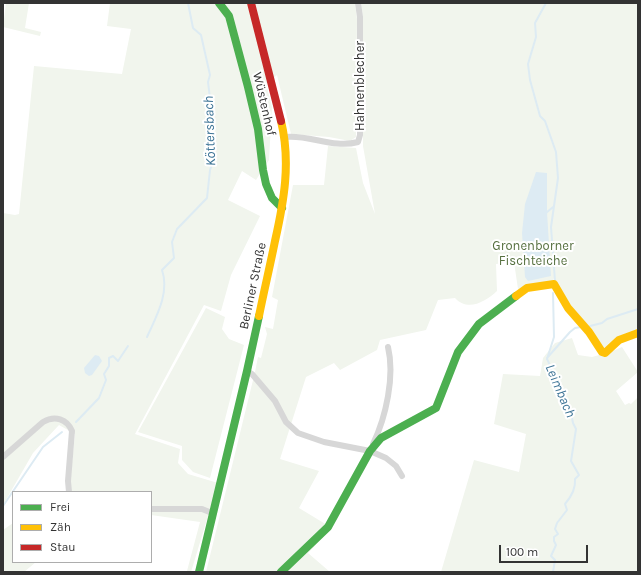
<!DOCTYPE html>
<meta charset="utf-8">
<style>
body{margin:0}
#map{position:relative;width:641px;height:575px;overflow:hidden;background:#fff;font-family:Karla,sans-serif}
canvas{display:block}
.frame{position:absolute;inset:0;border:4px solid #333;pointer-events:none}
.legend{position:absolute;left:12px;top:491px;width:140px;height:72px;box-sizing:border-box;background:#fff;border:1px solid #adadad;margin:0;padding:5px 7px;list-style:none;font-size:12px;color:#333}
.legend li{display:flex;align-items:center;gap:8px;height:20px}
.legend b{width:20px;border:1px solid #adadad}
.scale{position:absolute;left:499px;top:545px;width:89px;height:18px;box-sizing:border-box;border:2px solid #333;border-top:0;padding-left:5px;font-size:12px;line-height:14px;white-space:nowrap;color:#333;-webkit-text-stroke:3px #fff;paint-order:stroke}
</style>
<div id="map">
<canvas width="641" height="575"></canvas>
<div class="frame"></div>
<ul class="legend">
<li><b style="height:5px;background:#4caf50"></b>Frei</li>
<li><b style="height:5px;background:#ffc107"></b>Zäh</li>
<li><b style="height:5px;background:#c62828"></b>Stau</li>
</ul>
<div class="scale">100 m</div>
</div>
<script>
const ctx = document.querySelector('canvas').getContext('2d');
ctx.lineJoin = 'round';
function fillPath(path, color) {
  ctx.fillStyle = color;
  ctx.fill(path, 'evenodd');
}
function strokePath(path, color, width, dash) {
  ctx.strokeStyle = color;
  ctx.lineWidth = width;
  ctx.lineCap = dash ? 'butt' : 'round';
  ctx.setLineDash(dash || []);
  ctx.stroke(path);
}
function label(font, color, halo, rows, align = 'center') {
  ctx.font = font + ' Karla,sans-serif';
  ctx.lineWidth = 4;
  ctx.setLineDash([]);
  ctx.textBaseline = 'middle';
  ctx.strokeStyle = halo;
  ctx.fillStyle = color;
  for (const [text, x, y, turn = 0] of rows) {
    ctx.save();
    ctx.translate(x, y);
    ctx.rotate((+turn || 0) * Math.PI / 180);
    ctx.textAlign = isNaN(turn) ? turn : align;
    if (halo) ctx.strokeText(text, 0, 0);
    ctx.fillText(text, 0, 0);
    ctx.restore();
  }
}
const green = new Path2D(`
 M6,3H29L25,28L41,32L40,36L3,27Z
 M110,3H355L357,19L356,137L350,141L329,137L291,134L277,75L266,84L272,107L269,160L256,180L242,171L228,200L260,216L231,275L221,311L204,305L135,434L180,449L178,463L188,474L218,483L191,572H187V571L200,522L151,515V492H69L75,434L59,425L33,453L3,505V213L15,215L19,214L34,66L122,74L131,29L107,26Z
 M361,3H638V332L608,352L599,350L554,278L553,281L518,289L514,262L496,264L497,291C485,302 468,312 455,298L438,300L426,330L380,340L377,350L340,370L334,363L306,377L280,459L319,471L299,508L332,528L308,553L330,572H206L255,372L258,357L261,358L267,334L265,327L273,329L278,300L272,297L293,185H324L328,146L356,148L363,183L375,214L363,146V17Z
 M206,308L225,317L222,329L229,339L244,345L210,478L193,472L182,460V446L138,432Z
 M572,338L578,355L592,357L610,352L622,347L638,372L616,391L625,405L629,403L631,404L638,397V572H441L474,460L519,472L526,434L494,424L503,374L540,376L543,358L555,343Z
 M13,523V562H36L24,572H3V530Z`);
const water = new Path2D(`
 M536,172L547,173V212L551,276L528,281L525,277L522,233L525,204Z
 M95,355L99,356L102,361L92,375L89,376L85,373L84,368Z`);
const stream = new Path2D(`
 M546,3L535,23L536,37L528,64L530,80L540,116L545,121L556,152L558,178L551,227L555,281
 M546,213L553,207
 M590,326L602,323L607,319L638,309
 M147,337C156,317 170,293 162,270L174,258L172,242L177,229L207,198L210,170L214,159L209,149V135L213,123L208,82L210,75L201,35L193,28L188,3
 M547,358L570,332L575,328L581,327
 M76,422L99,398L106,380L104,374L109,366V358L113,356L118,361L128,346
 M3,506L43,447L62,432
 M553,572L555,560L551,556L556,545L554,541V537L558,534L555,529L557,523L567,510L565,504C571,497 576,489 575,479L579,475L571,461L576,429L573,423L572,418C561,409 555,373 547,359L554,337L553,293`);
const street = new Path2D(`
 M285,137C309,134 333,149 358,142L360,135V17L358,3
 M247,371L252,374L275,401L286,422L298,433L324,442L370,451L386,458L396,466L402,476
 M373,444C386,417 395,376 388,347
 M3,457L43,422C55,415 67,419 72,431L68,481L69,492
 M151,509H202L212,513`);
const fast = new Path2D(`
 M219,3L229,16L248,87L258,129L263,170L266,184L272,198L282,208
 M199,572L247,371L259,316
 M281,572L328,527L370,451L381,438L436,408L458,352L479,324L516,296`);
const slow = new Path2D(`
 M516,296L527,288L554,284L568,308L589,332L602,352L605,353L619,340L638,333
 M259,316C264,291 270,266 275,241C284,201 291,162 281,121`);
const jam = new Path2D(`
 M251,3L281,121`);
const streetNames = [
 ["Hahnenblecher",360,86,-90],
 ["Wüstenhof",264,104,77],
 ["Berliner Straße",253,286,-78]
];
const parkNames = [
 ["Gronenborner",533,246],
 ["Fischteiche",533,261]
];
const waterNames = [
 ["Köttersbach",210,131,-92],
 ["Leimbach",560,391,67]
];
fillPath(green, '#f1f5ed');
fillPath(water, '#ddebf3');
strokePath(stream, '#ddebf3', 2);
strokePath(street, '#d7d7d7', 6);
strokePath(fast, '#4caf50', 8);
strokePath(slow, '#ffc107', 8);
strokePath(jam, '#c62828', 8);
label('13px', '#333', '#fff', streetNames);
label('13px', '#56703f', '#fff', parkNames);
label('italic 14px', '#3f7597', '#fff', waterNames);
</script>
